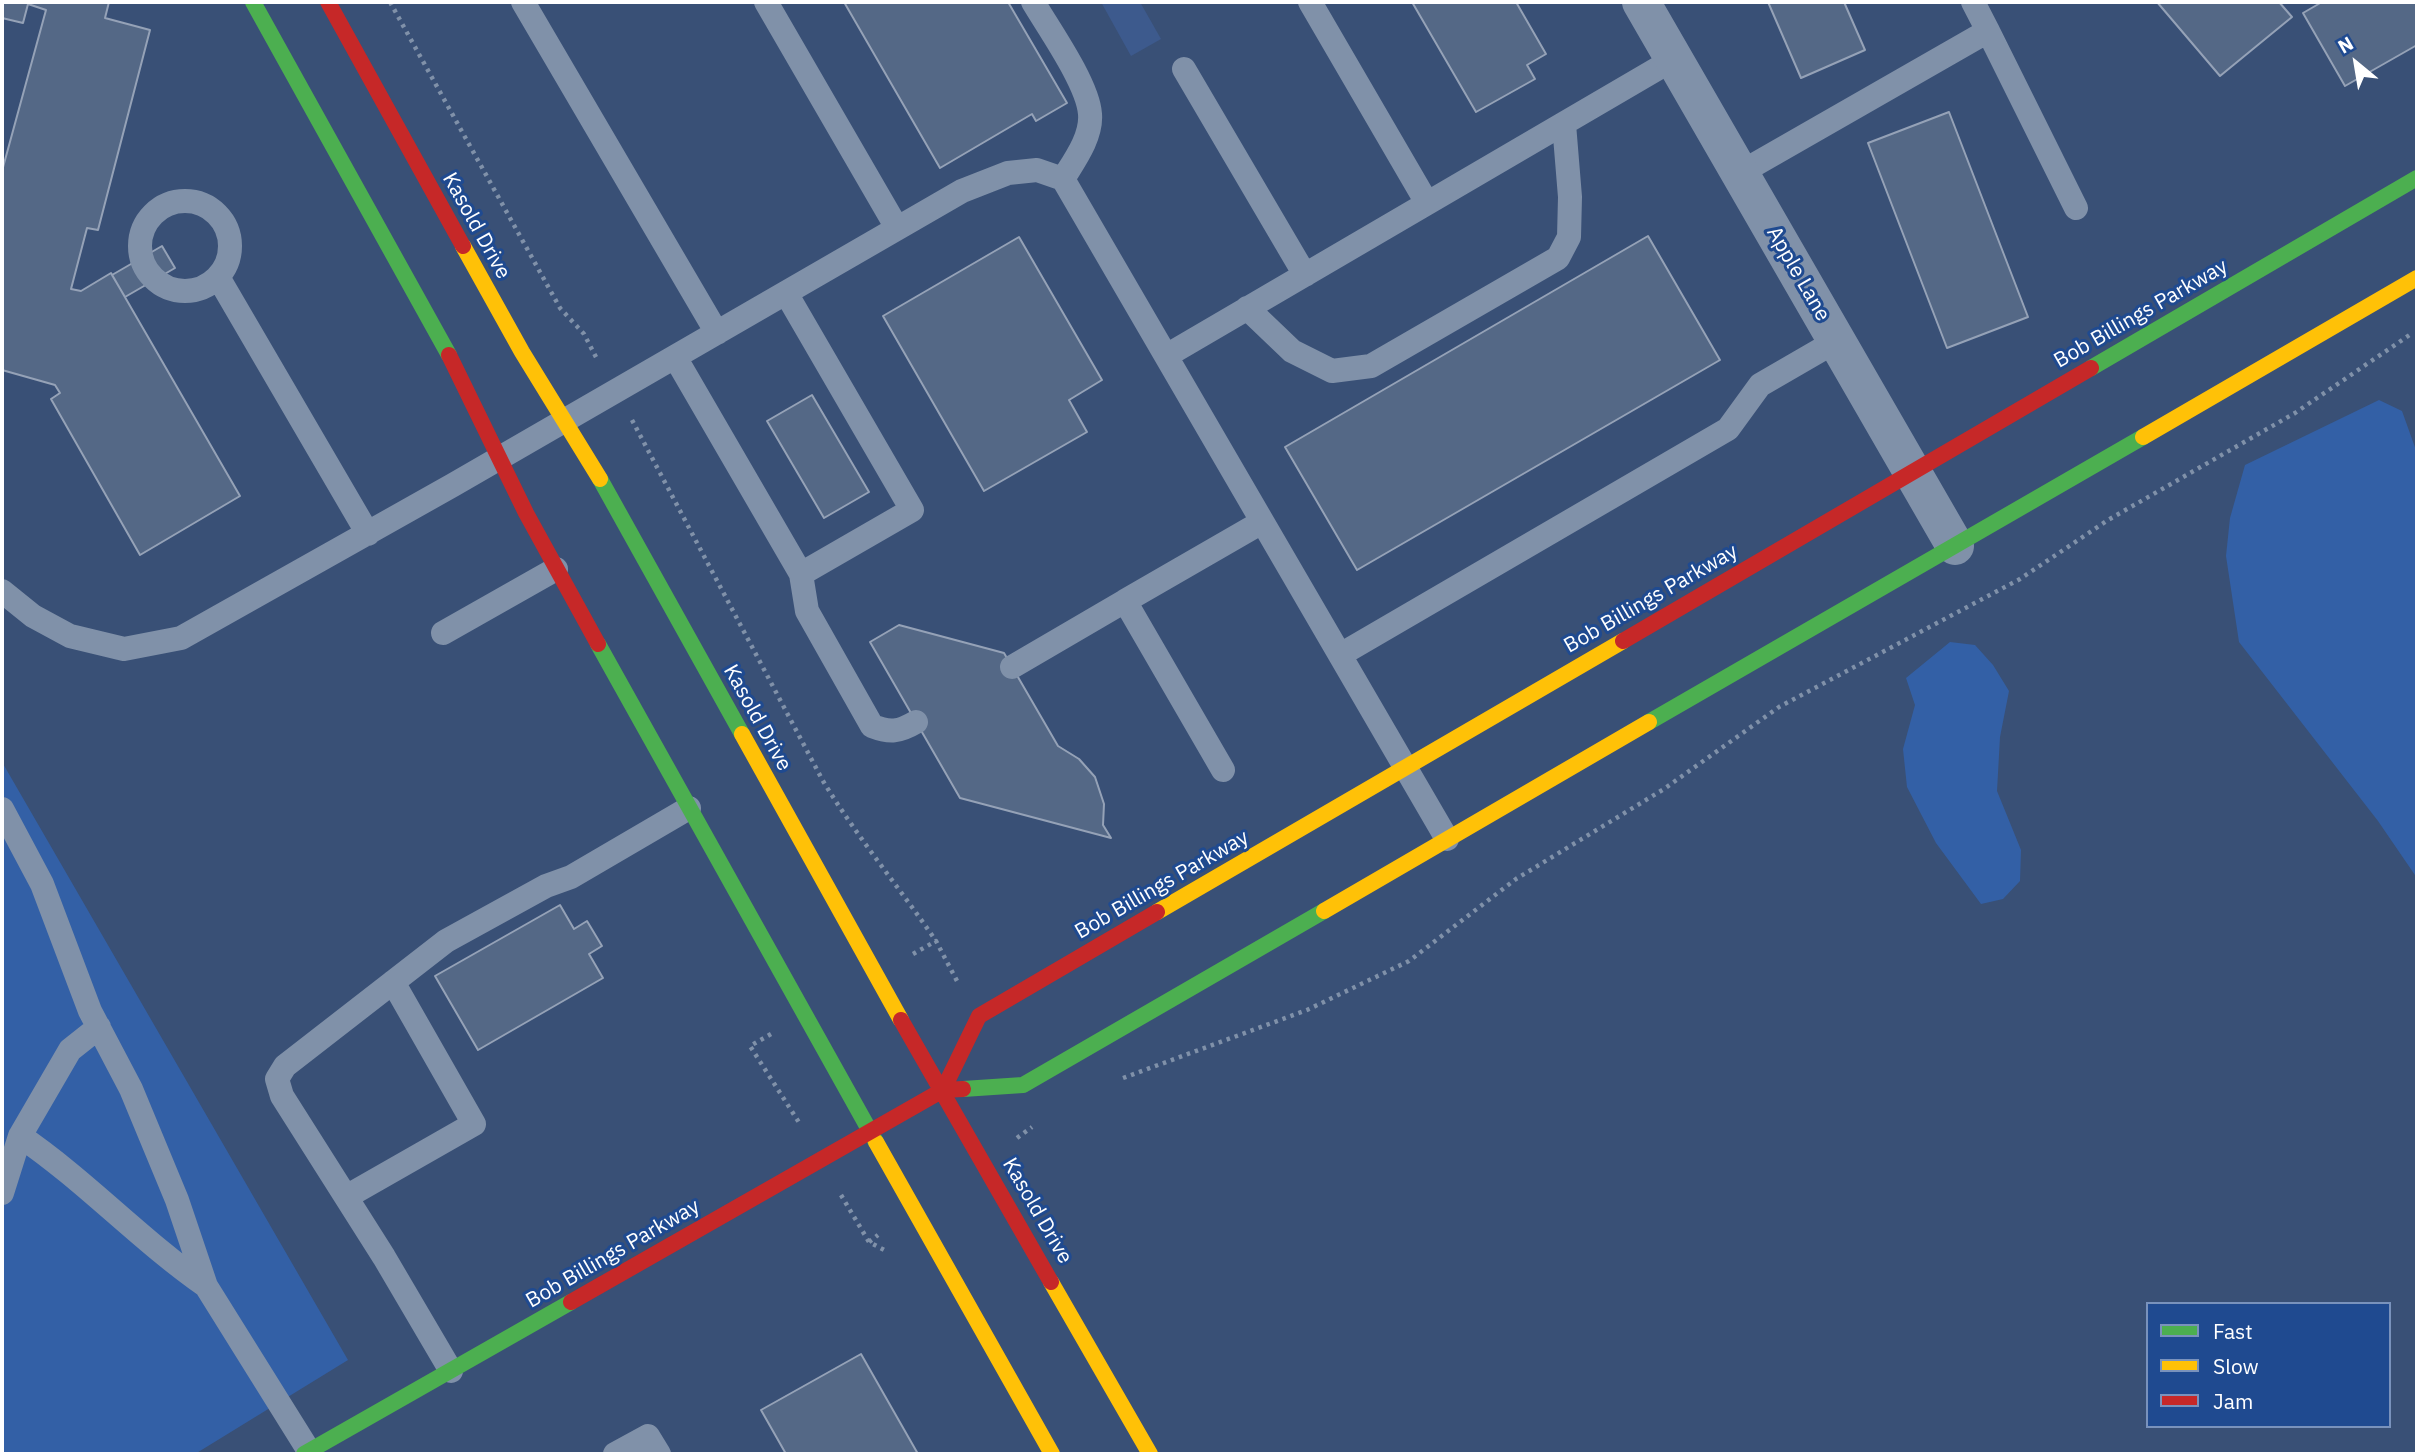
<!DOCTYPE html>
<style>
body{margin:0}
#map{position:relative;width:2419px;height:1456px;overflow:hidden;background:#395076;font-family:"IBM Plex Sans",sans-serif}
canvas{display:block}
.frame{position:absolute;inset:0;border:4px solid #fff;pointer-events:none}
.legend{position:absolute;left:2146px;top:1302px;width:245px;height:126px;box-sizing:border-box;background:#1f4a90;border:2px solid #7992bc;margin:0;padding:9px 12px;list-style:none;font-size:21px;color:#fff}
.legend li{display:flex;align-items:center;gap:14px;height:35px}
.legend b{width:35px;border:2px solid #7992bc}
.north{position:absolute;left:2321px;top:28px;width:70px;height:70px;-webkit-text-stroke:5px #1f4a90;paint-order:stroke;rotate:330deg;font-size:19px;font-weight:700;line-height:28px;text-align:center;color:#fff}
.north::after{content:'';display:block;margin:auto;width:24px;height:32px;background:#fff;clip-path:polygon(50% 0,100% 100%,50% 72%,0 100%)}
</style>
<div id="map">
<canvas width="2419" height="1456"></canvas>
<div class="frame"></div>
<ul class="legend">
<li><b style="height:9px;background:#4caf50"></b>Fast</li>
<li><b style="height:9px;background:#ffc107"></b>Slow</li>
<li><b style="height:9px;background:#c62828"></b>Jam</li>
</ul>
<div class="north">N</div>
</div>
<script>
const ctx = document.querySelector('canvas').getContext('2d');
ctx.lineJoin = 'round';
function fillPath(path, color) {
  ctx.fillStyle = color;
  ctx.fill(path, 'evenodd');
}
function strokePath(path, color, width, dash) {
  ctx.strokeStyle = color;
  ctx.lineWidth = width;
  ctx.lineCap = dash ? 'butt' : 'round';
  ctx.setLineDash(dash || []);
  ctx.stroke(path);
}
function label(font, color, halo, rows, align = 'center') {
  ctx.font = font + ' "IBM Plex Sans",sans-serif';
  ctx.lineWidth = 6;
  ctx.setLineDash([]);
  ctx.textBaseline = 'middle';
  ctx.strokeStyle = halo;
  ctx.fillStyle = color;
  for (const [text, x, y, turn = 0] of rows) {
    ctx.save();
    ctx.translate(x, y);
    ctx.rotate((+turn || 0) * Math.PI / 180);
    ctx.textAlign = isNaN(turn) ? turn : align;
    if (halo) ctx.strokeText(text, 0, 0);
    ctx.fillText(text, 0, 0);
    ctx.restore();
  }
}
const green = new Path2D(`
 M2379,400L2402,411L2417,453V878L2378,821L2239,642L2226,556L2230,518L2245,465Z
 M1950,642L1975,645L1993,665L2009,691L2000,737L1997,791L2021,850L2020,881L2003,899L1981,904L1936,843L1907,787L1903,749L1915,705L1906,678Z
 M2,762L348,1360L195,1454H2Z`);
const water = new Path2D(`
 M1101,2H1140L1161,39L1131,56Z`);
const building = new Path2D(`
 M2,2H109L105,18L150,30L98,230L87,228L71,289L81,291L111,273L240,496L140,555L51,399L60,393L55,385L2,370V171L46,10L28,4L23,23L2,18Z
 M844,2H1008L1067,103L1036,121L1032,114L940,168Z
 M1412,2H1516L1546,54L1527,65L1535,79L1476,112Z
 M1768,2H1844L1865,50L1801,78Z
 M2157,2H2279L2292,17L2220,76Z
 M2322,2H2417V45L2345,86L2303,13Z
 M1949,112L2028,317L1947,348L1868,143Z
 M1648,236L1720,360L1357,570L1285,447Z
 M1019,237L1102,380L1069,400L1087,432L984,491L883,316Z
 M162,246L175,268L125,297L112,275Z
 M812,395L869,492L824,518L767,421Z
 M899,625L1004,653L1058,746L1079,759L1095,777L1104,804L1103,825L1111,838L960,798L870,642Z
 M560,905L574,929L587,921L602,946L589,954L603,978L478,1050L435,976Z
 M861,1354L918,1454H786L761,1410Z`);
const path = new Path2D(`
 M390,2L560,308L584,334L598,361
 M632,420L823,781C857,837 899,887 936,941
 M913,954L936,941L957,981
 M771,1034L750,1046L800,1124
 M1123,1078L1307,1010L1409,961L1516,879L1664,789L1779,707L2020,579L2108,520L2295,413L2411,334
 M1017,1138L1032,1127
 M841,1195L869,1242L888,1252
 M869,1242L878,1235`);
const lane = new Path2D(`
 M523,2L717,333
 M766,2L897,228
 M1033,2C1049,29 1088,84 1090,114C1092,137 1074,161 1063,179
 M1310,2L1427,203
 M1973,2L1988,31
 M1184,69L1305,275
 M1740,173L1988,31L2076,208
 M140 246a45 45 0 1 1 90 0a45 45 0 1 1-90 0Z
 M218,277L368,534
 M1247,308L1292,351L1332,371L1371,366L1558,258L1569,237L1570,197L1564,124
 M1166,356L1674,59
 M675,357L801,574L912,510L786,293
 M801,574L807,611L872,726C890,733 899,732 916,722
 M2,591L33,616L70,636L124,649L181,638L453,485L962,191L1008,173L1037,170L1063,179L1447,839
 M443,633L556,569
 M1340,655L1728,429L1760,385L1836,341
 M1012,667L1125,601
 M1223,770L1125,601L1262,522
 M2,809L42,884L90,1011L131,1089L177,1200L206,1286
 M20,1136L70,1050L99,1027
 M2,1193L20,1136C86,1181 140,1240 206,1286L309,1451
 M346,1197L474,1124L393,982
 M451,1371L384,1257L282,1096L277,1079L285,1066L446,941L546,886L571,877L689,808
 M615,1454L648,1436L659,1454`);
const street = new Path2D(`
 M1641,2L1955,546`);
const fast = new Path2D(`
 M253,2L449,355
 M2091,368L2417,178
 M600,479L742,734
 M598,644L876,1142
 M1649,722L2143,437
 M963,1089L1023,1085L1324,911
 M304,1454L571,1302`);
const slow = new Path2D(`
 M463,246L522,352L600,479
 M2143,437L2417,278
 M742,734L901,1020
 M1324,911L1649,722
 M1157,912L1623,641
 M876,1142L1052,1454
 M1051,1282L1150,1454`);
const jam = new Path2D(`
 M328,2L463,246
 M449,355L526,513L598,644
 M1623,641L2091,368
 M901,1020L1051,1282
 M943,1090L979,1016L1157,912
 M571,1302L943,1090L963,1089`);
const streetNames = [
 ["Kasold Drive",476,226,61],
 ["Apple Lane",1798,274,60],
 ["Bob Billings Parkway",2141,314,-30],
 ["Bob Billings Parkway",1651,599,-30],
 ["Kasold Drive",757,718,61],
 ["Bob Billings Parkway",1162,885,-30],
 ["Kasold Drive",1037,1211,60],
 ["Bob Billings Parkway",613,1254,-30]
];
fillPath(green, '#3360a6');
fillPath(water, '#3d5a8d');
fillPath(building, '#546886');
strokePath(building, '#95a2b7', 2);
strokePath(path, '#8091a9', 4.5, [3.5, 5]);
strokePath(lane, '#8091a9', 24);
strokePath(street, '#8091a9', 38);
strokePath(fast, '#4caf50', 16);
strokePath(slow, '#ffc107', 16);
strokePath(jam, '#c62828', 16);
label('21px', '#fff', '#1f4a90', streetNames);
</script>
